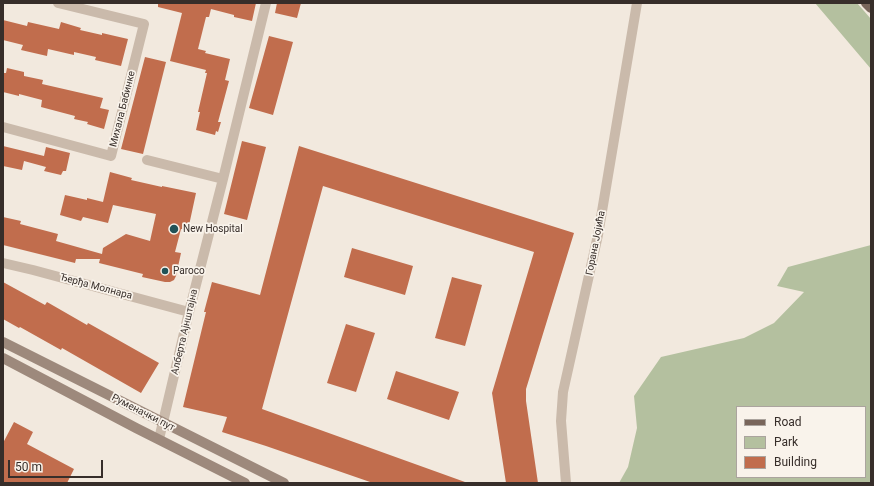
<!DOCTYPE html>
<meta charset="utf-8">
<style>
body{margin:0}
#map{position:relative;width:874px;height:486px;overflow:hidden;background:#f2e9de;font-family:Roboto,sans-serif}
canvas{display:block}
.frame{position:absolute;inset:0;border:4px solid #372e2a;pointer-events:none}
.legend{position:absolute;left:736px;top:406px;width:130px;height:72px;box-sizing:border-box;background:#f9f3eb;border:1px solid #aba49e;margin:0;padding:5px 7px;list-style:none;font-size:12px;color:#372e2a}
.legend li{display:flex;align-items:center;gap:8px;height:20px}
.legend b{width:20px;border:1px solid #aba49e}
.scale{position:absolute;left:8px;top:460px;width:95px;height:18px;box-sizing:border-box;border:2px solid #372e2a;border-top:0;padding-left:5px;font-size:12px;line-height:14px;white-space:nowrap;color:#372e2a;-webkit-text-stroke:3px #f9f3eb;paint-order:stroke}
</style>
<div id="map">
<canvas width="874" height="486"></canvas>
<div class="frame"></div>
<ul class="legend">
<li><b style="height:5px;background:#79665b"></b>Road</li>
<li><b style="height:11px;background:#b4c09f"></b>Park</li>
<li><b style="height:11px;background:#c16d4d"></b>Building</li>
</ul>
<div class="scale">50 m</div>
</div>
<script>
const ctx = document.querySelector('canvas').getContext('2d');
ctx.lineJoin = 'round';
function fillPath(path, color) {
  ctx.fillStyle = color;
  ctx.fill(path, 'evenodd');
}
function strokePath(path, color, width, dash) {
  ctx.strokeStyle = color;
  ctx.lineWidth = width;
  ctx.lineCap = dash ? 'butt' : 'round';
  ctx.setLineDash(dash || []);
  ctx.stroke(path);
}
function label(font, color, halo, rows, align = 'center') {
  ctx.font = font + ' Roboto,sans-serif';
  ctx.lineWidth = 3.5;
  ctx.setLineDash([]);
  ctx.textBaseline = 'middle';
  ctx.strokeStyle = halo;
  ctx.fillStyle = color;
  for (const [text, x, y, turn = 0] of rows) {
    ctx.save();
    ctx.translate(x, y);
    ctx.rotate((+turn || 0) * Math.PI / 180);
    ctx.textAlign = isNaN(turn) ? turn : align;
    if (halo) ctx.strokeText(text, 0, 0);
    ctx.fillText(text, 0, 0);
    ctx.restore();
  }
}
const green = new Path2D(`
 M815,3H857L871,19V69Z
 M871,245V483H619L628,467L637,428L634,396L661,357L744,338L774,323L804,292L777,286L788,267ZM737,407H865V477H737Z`);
const building = new Path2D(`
 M158,3H256L252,21L234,17V15L211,9L209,17H206L198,49L206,51L205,53L230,59L225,80L229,81L218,122H221L218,132L216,131L215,135L196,130L200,112H198L207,73H205L206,70L170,61L182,13L158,7Z
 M277,3H301L297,18L275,13Z
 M3,20L27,26L28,22L59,29L61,22L81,28L80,30L102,35V33L128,39L121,66L95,60L96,57L74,52V55L48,49L47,56L21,50L23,45L3,40Z
 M269,36L293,42L273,115L249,108Z
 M145,57L166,62L143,154L121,149Z
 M7,68L24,72V76L43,80L42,84L103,98L100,108L109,110L104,129L87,124L88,122L74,119L75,116L41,107L42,100L19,94V96L3,92V73H6Z
 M242,141L266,147L247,220L224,214Z
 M3,146L44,156L46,147L70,153L66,171H63L61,175L44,171L46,167L24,161L22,170L3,166Z
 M299,146L574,233L526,389V401L538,483H506L492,393L534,252L323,186L262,409L465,482L464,483H373L266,446L222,432L227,417L183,407L206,312H204L212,282L260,295Z
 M110,172L132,178L131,180L162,187V186L196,193L188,230L181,229L175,252L181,253L176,276L174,280L170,282H165L142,277L143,274L99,263L100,259H76L75,263L3,245V217L21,221L20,224L58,234L56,241L102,254L103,248L126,234L150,241L156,214L113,205L108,223L83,217L81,221L60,215L65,195L87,200V198L103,202Z
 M352,248L413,266L405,295L344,277Z
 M452,277L482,285L465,346L435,338Z
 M3,282L45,305L47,302L87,325L88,323L159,363L141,393L62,348L61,350L20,327L19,328L3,319Z
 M346,324L375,333L356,392L327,383Z
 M396,371L459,392L449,420L387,399Z
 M14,422L33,432L27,444L74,469L67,483H3V443Z`);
const street = new Path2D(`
 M3,127L111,156L144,24L58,3
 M147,160L223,179
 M3,263L33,270L189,312
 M159,439L189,312L223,179L266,3
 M566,483L561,421L563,392L598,235L637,3`);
const secondary = new Path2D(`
 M3,342L284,483
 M3,358L136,428L245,483`);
const primary = new Path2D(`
 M866,3L871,8`);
const markers = [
 [174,229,5,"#215257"],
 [165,271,4,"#215257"]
];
const streetNames = [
 ["Михала Бабинке",123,109,-76],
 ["Горана Јојића",596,243,-79],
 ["Ђерђа Молнара",96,287,15],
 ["Алберта Ајнштајна",185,332,-77],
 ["Руменачки пут",143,413,27]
];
const poiNames = [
 ["New Hospital",183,229],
 ["Paroco",173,271]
];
fillPath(green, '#b4c09f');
fillPath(building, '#c16d4d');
strokePath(street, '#cabaab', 10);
strokePath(secondary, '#9d897c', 10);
strokePath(primary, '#79665b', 10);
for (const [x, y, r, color] of markers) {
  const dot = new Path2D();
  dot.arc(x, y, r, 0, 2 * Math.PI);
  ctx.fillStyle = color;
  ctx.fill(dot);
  strokePath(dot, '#f9f3eb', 1.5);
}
label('10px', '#372e2a', '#f9f3eb', streetNames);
label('10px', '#372e2a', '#f9f3eb', poiNames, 'left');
</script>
